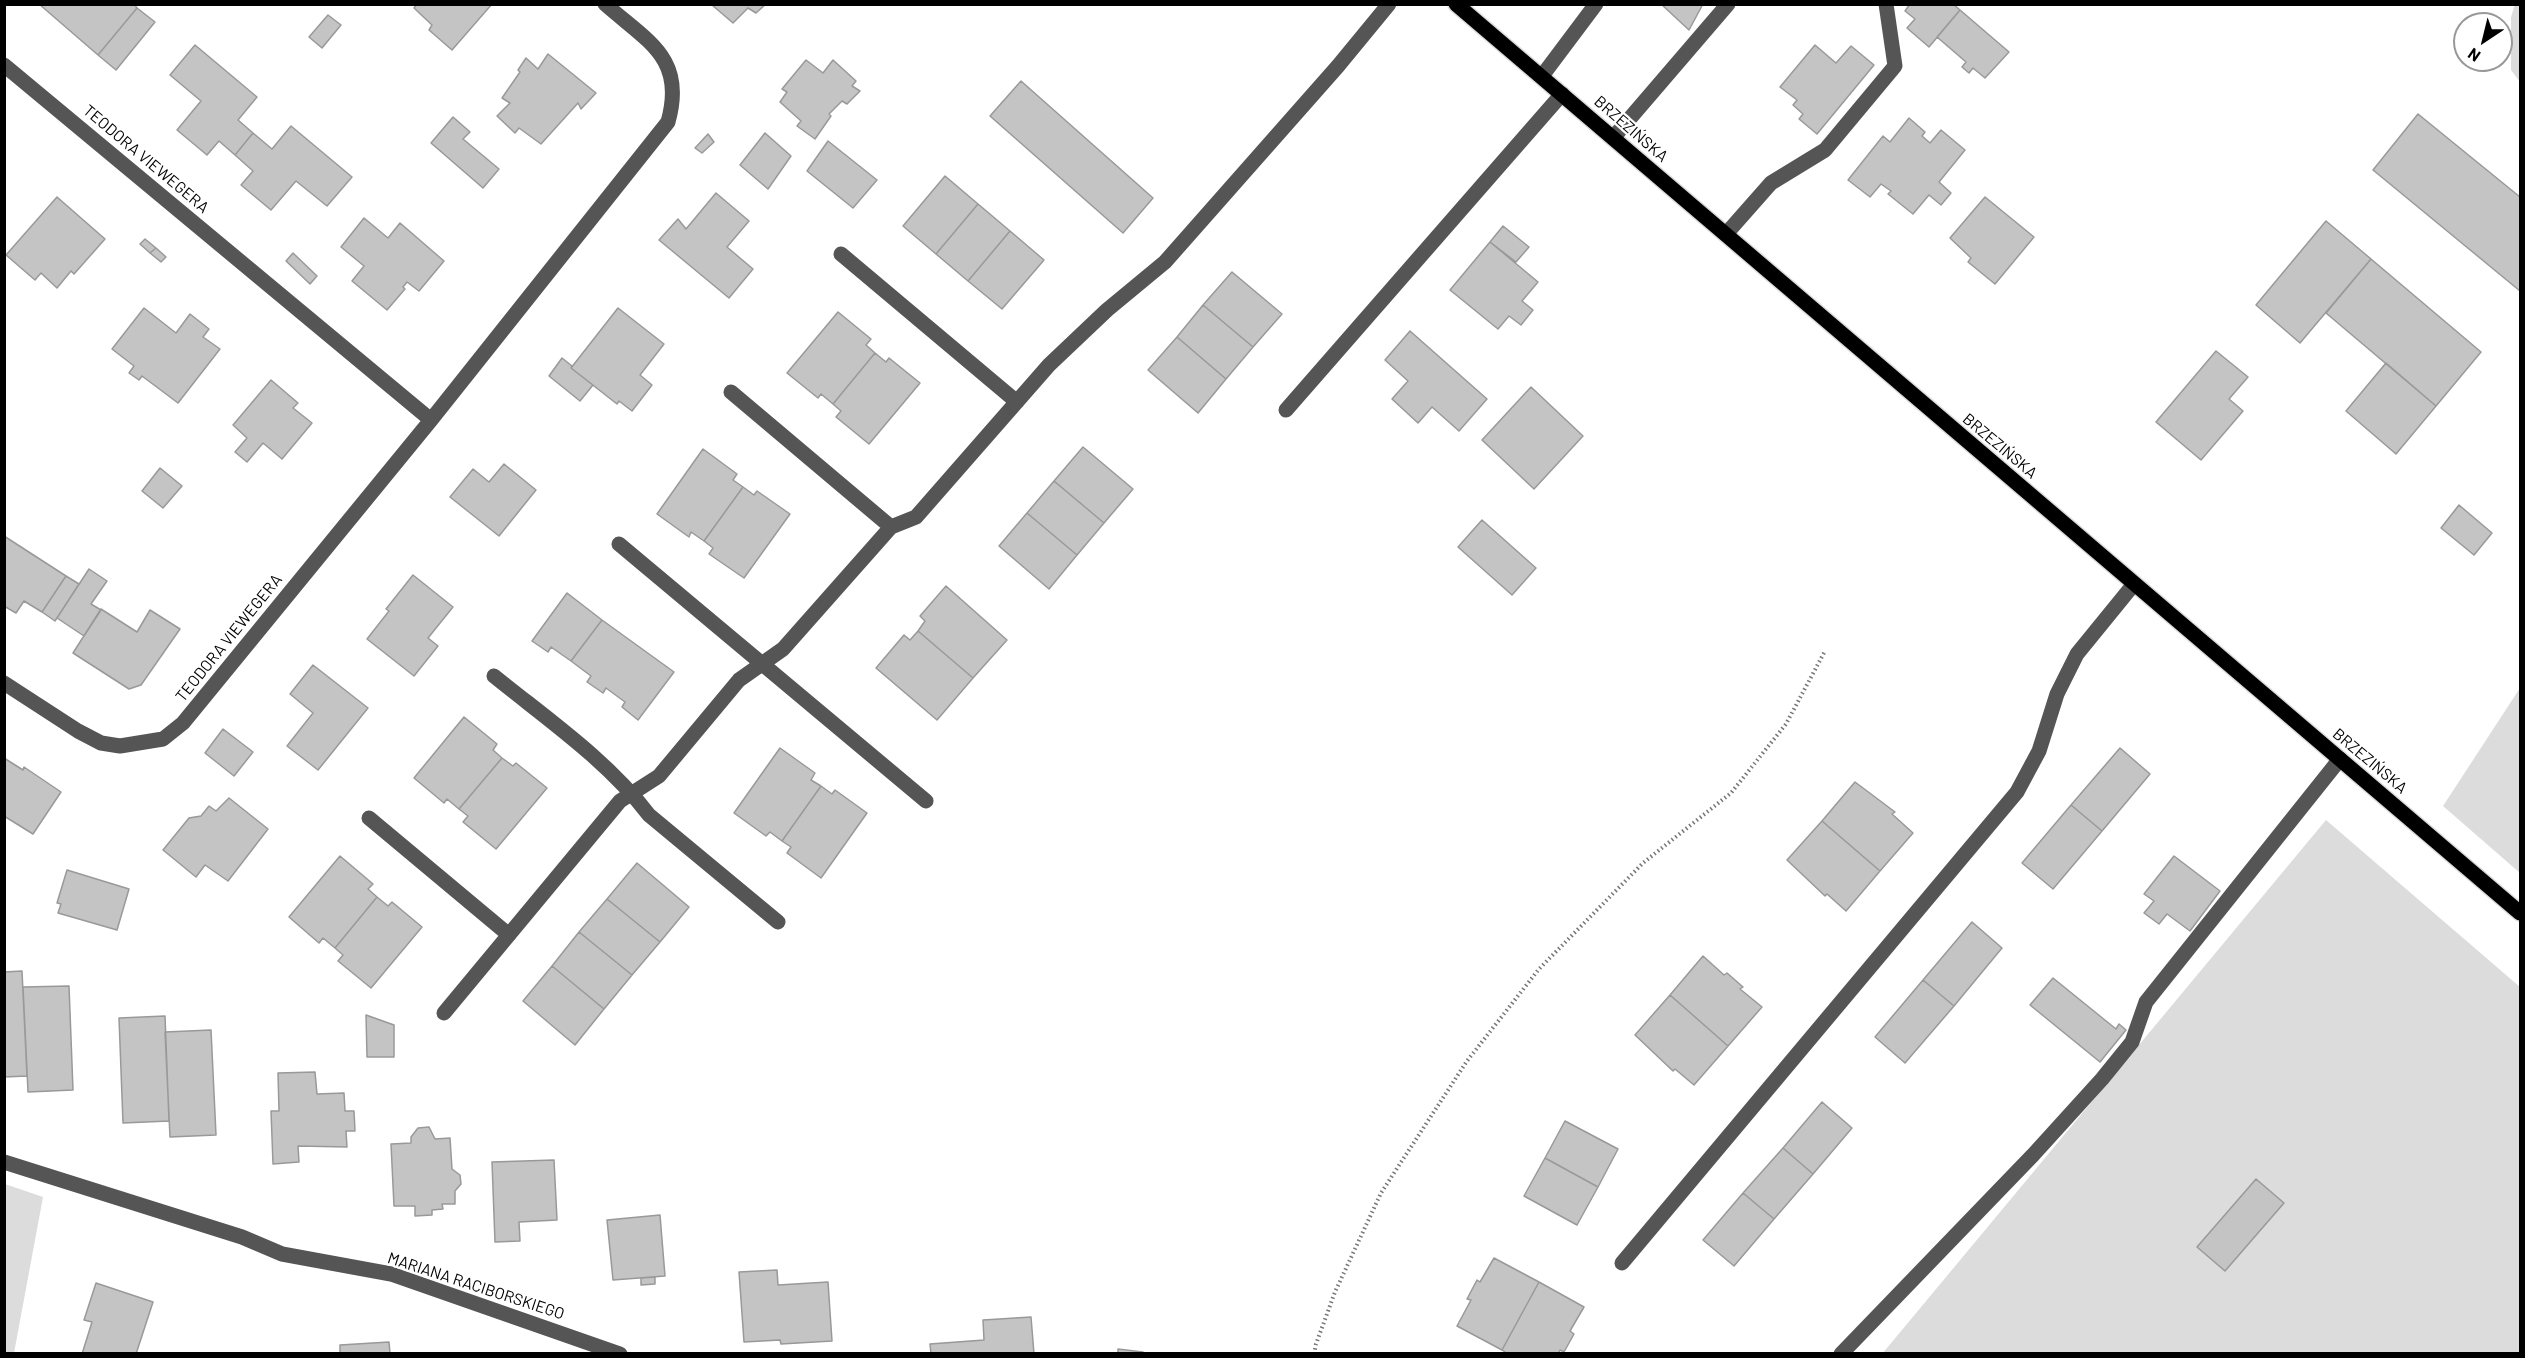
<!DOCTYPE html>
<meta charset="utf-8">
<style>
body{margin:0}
#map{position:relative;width:2525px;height:1358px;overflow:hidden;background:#fff;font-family:Barlow,sans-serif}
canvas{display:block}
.frame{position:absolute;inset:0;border:6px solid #000;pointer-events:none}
.north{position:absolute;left:2453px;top:12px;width:60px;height:60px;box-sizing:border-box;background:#fff;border:2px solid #999;border-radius:50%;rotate:215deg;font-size:16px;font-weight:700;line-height:24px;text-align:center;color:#000}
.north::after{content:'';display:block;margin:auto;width:21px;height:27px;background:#000;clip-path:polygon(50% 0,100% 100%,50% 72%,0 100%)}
</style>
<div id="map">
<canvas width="2525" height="1358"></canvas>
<div class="frame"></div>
<div class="north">N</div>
</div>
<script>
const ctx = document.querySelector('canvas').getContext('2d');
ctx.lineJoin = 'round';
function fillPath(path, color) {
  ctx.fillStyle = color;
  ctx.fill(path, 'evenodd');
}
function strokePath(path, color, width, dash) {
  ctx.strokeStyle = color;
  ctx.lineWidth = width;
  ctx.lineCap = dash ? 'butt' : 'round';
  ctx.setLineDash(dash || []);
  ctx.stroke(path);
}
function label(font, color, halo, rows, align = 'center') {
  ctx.font = font + ' Barlow,sans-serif';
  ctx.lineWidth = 4.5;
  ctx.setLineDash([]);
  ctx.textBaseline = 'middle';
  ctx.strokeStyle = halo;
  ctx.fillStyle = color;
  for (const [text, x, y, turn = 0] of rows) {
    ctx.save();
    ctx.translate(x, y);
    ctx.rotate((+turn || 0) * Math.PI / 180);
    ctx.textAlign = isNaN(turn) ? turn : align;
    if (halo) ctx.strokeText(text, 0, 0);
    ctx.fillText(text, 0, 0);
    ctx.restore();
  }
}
const green = new Path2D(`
 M2515,4L2520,5V82L2511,70V17Z
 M2520,688V873L2443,806Z
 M2326,820L2520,987V1353L1882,1354Z
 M5,1184L43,1197L14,1353H5Z`);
const building = new Path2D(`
 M39,4H134L137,8L98,55Z
 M417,4H492L452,50L429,30L432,25L414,8Z
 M766,4L756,13L748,8L733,23L712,5Z
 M1661,4H1703L1689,30Z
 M1910,4H1953L1960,10L1929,47L1907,28L1915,19L1905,11Z
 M137,8L155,22L116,70L98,55Z
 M1960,10L2009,52L1985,78L1973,68L1969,73L1962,67L1966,62L1937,37Z
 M328,15L341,25L322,48L309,37Z
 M195,45L257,97L238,120L253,133L235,155L219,141L207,155L177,130L201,101L170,75Z
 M1815,45L1836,63L1851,46L1874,65L1817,134L1799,119L1803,114L1793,105L1797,100L1780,87Z
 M548,54L596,93L581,109L578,103L541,144L519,128L515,133L497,116L510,103L502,98L520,72L518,70L526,58L538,69Z
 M806,60L823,73L833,60L856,81L852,86L860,91L847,104L842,101L829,114L831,116L815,139L797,126L801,121L780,102L787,92L782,89Z
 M1021,81L1153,198L1123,233L990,116Z
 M2418,114L2520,197V291L2373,170Z
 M453,117L470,132L463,139L499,169L483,188L431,143Z
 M1909,118L1925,132L1922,136L1930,143L1941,130L1965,150L1939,182L1951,193L1941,205L1929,195L1913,214L1888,194L1891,191L1881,184L1870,197L1848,180L1883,136L1890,142Z
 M291,126L352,177L327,206L296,181L271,210L241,185L253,171L235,155L253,133L272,149Z
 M765,133L791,156L768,189L740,165Z
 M708,134L714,142L702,153L695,148Z
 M828,141L877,180L853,208L807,171Z
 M945,176L978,204L936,254L903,226Z
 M716,193L749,221L727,247L753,269L729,298L659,240L678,219L686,229Z
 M57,197L105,239L74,274L71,271L57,288L41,273L35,280L6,255Z
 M1985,197L2034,237L1995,284L1968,262L1971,258L1950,238Z
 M978,204L1010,231L968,281L936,254Z
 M364,218L388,238L400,223L444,261L419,291L407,282L403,287L405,289L387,310L352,281L364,266L341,247Z
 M2326,221L2371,259L2300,343L2256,305Z
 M1503,226L1529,247L1516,262L1490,242Z
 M1010,231L1044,260L1002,309L968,281Z
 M145,239L156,248L150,253L140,244Z
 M1490,242L1538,282L1522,301L1533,310L1521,325L1509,316L1498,329L1450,290Z
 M156,248L166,257L161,262L150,253Z
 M293,253L317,276L310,284L286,261Z
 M2371,259L2481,352L2436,406L2326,313Z
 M1232,272L1282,314L1253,347L1203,305Z
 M1203,305L1253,347L1226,379L1177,337Z
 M144,308L176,333L190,314L209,329L203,337L220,349L178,403L142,376L139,380L129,373L134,366L112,349Z
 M618,308L664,344L640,375L652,385L632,411L619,401L617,404L571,368Z
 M838,312L871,339L866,345L875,353L833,404L821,394L818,398L787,373Z
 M1410,331L1487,399L1459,431L1432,407L1418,423L1392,399L1408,381L1385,360Z
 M1177,337L1226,379L1198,413L1148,370Z
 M2216,351L2248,377L2229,399L2243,411L2201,460L2156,422Z
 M875,353L886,362L889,358L920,383L869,444L836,417L841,411L833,404Z
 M562,358L572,366L571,368L593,385L580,401L549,376Z
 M2386,363L2436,406L2396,454L2346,411Z
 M271,380L298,403L293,408L312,423L282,459L263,443L247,462L235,452L247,438L233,425Z
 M1531,387L1583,436L1534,489L1482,440Z
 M1083,447L1133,489L1104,523L1054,481Z
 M703,449L737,474L733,480L743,487L704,541L691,532L689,537L657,514Z
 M504,464L536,490L499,536L450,497L473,469L489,482Z
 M160,468L182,486L163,508L142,491Z
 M1054,481L1104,523L1077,555L1027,513Z
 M743,487L754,495L757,491L790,514L744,578L709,554L713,548L704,541Z
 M2459,505L2492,533L2474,555L2441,528Z
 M1027,513L1077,555L1049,589L999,546Z
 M1482,520L1536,568L1512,595L1458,547Z
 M4,536L66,576L42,612L24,601L16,613L4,606Z
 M89,569L107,581L91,604L101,610L84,636L57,618Z
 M413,575L453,607L428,638L438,646L414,676L367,639L389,611L386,609Z
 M66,576L79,584L55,621L42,612Z
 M946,586L1007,640L973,678L918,631L925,621L920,616Z
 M567,593L602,620L571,661L551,647L548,652L532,641Z
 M101,609L137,632L150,610L180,629L141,685L129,689L73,653Z
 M602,620L674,672L638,720L622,707L625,702L606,688L603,693L587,682L591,676L571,661Z
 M918,631L973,678L937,720L876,668L904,635L910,640Z
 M313,665L368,708L318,770L287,746L313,713L290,694Z
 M464,717L497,744L493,750L502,758L459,809L447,799L444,803L414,778Z
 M223,729L253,752L234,776L205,753Z
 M780,748L815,773L811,780L821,786L782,841L770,832L766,836L734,813Z
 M2120,748L2150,774L2102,831L2071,805Z
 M4,758L23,770L24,767L61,792L33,834L4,816Z
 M502,758L513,766L516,763L547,788L496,849L463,822L468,816L459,809Z
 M1855,782L1895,812L1892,814L1913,833L1880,871L1822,821Z
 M821,786L832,794L835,790L867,813L821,878L787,853L791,847L782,841Z
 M229,798L268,829L228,881L205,865L196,877L163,850L189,818L201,816L209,806L216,811Z
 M2071,805L2102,831L2053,889L2022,863Z
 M1822,821L1880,871L1846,911L1827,894L1825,896L1787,860Z
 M340,856L373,884L368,889L377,897L335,948L323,938L319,943L289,917Z
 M2174,856L2220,891L2190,931L2167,914L2159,924L2144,913L2154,901L2144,894Z
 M637,863L689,907L660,942L607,899Z
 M67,870L129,889L117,930L58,913L61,904L57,903Z
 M377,897L388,906L392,902L422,927L371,988L338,961L343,955L335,948Z
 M607,899L660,942L632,975L579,932Z
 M1972,922L2002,948L1954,1006L1923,980Z
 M579,932L632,975L604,1009L552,966Z
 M1703,956L1724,975L1727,973L1743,987L1740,989L1762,1007L1728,1046L1670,995Z
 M552,966L604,1009L575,1045L523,1001Z
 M22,971L27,1076L4,1077V972Z
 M2053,978L2116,1029L2119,1024L2126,1030L2100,1062L2030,1005Z
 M1923,980L1954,1006L1905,1063L1875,1037Z
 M69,986L73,1090L28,1092L23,987Z
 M1670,995L1728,1046L1694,1085L1675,1069L1673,1071L1635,1035Z
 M366,1015L394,1025V1057H367Z
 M165,1016L169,1121L123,1123L119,1018Z
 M211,1030L216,1135L170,1137L165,1032Z
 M315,1072L317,1094L344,1093L345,1111H354L355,1131H346L347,1147L298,1146L299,1162L273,1164L271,1111H279L278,1073Z
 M1822,1102L1852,1128L1813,1174L1783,1148Z
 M1565,1121L1618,1149L1598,1187L1545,1158Z
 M429,1127L435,1139L450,1138L452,1169L460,1175L461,1184L455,1191V1204H442L443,1209L432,1210V1215L415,1216V1206H394L391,1144L411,1143V1137L418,1128Z
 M1783,1148L1813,1174L1774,1219L1743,1193Z
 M1545,1158L1598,1187L1577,1225L1524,1196Z
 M554,1160L557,1220L519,1222L520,1241L495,1242L492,1162Z
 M2256,1179L2284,1203L2225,1271L2197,1247Z
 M1743,1193L1774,1219L1734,1266L1703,1240Z
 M660,1215L665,1276L613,1280L607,1220Z
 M1494,1258L1539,1282L1502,1350L1457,1326L1471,1300L1467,1299L1477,1280L1480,1282Z
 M777,1270L778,1285L828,1282L832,1341L781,1344L780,1340L744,1342L739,1272Z
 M655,1277V1284L641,1285V1278Z
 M1539,1282L1584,1307L1570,1331L1574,1334L1564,1352L1560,1350L1558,1354H1508L1502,1350Z
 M96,1283L153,1302L136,1354H82L92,1322L84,1320Z
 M1031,1317L1034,1354H931L930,1344L984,1340L983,1320Z
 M389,1342L390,1353L401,1354H340V1345Z
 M1118,1349L1143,1352V1354H1118Z`);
const path = new Path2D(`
 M1314,1354L1316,1344L1335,1292L1381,1193L1467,1061L1539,969L1643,863L1731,793L1786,724L1825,651`);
const minor = new Path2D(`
 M4,65L431,420
 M1542,76L1596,4
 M1613,138L1728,4
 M1726,234L1771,183L1825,150L1895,66L1886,4
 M841,254L1017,402
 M731,392L891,527
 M1286,410L1562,94
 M619,544L926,801
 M494,676C547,719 607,760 649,815L778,922
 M4,683L78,731L101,743L120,746L163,739L183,723L431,420L668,122C686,58 648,42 605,4
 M369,818L509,935
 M444,1013L620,801L659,776L739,680L783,649L891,527L916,517L1049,365L1107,310L1165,262L1338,66L1389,4
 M4,1162L242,1237L282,1254L391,1274L620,1354
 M1622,1263L2017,792L2039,751L2057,694L2077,654L2134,584
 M1841,1354L2033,1155L2102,1079L2132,1042L2146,1002L2340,759`);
const major = new Path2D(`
 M1456,4L2520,913`);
const streetNames = [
 ["BRZEZIŃSKA",1631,129,41],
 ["TEODORA VIEWEGERA",146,159,40],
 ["BRZEZIŃSKA",2000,446,40],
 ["TEODORA VIEWEGERA",229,638,-51],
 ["BRZEZIŃSKA",2370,761,40],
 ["MARIANA RACIBORSKIEGO",476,1286,18]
];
fillPath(green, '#dcdcdc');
fillPath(building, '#c4c4c4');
strokePath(building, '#999', 1.5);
strokePath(major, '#dbdbdb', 18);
strokePath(path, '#777', 4, [1.5, 3]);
strokePath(minor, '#555', 15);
strokePath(major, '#000', 15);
label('16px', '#000', '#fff', streetNames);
</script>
